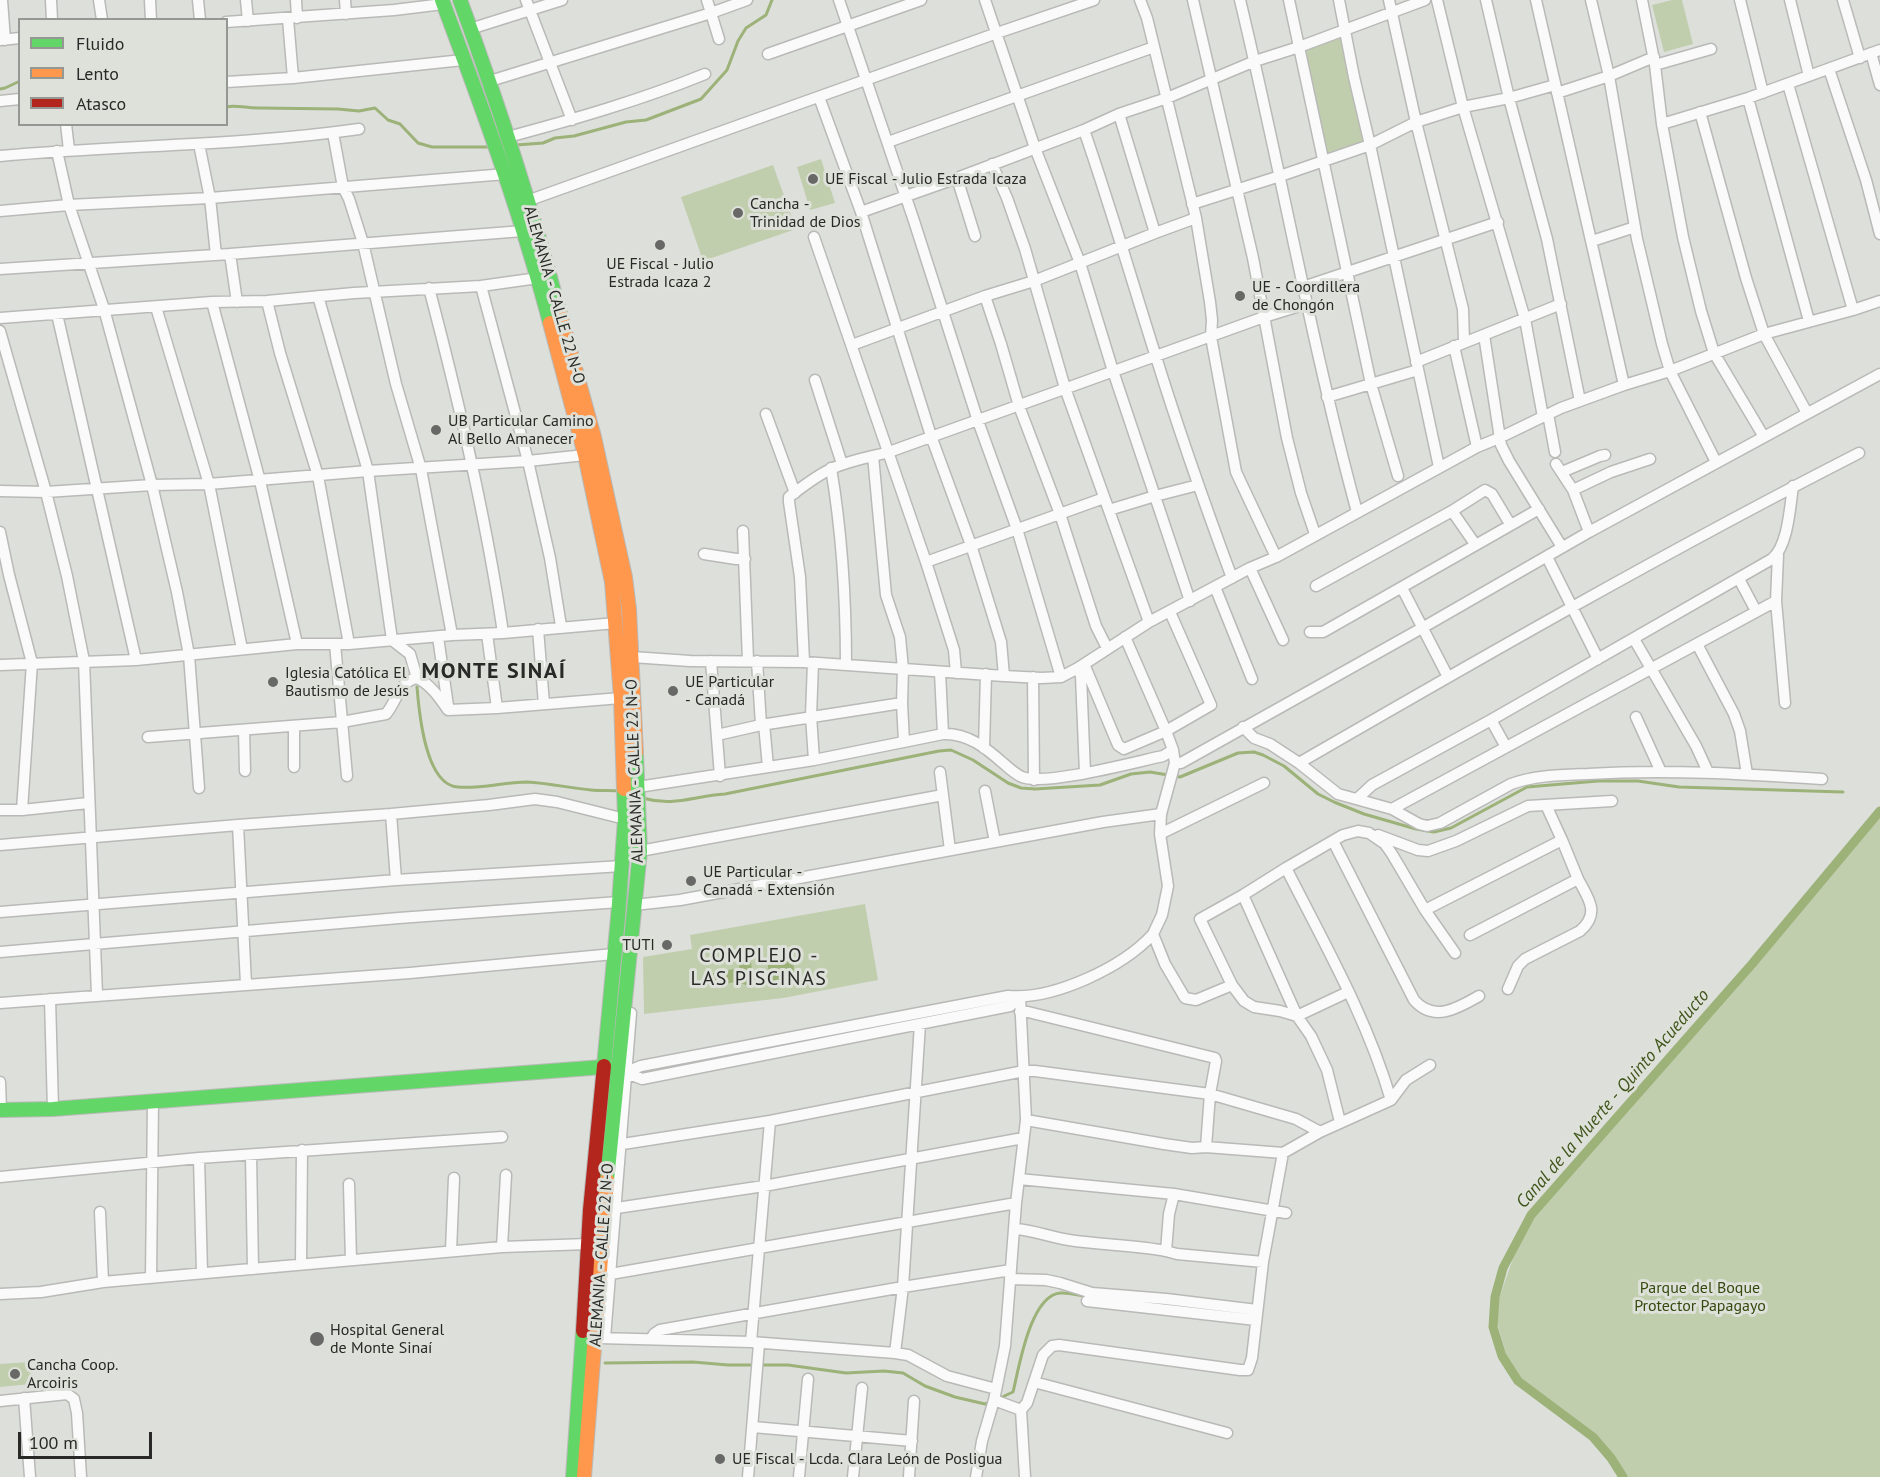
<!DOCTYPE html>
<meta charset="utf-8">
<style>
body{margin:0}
#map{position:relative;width:1880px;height:1477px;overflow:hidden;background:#dddfdb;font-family:"PT Sans",sans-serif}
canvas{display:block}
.legend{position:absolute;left:18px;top:18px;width:210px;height:108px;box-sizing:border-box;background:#dde1d9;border:2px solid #959892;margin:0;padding:8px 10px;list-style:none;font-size:18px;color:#292a27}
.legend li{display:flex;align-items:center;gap:12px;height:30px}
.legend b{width:30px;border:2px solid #959892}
.scale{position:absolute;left:18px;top:1432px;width:134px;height:27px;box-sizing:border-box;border:3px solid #292a27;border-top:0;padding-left:8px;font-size:18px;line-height:21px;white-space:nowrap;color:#292a27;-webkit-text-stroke:4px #dde1d9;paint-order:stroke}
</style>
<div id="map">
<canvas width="1880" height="1477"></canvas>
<ul class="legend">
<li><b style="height:8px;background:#63d668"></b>Fluido</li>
<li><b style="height:8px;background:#ff974d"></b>Lento</li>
<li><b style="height:8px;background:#b3261e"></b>Atasco</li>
</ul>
<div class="scale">100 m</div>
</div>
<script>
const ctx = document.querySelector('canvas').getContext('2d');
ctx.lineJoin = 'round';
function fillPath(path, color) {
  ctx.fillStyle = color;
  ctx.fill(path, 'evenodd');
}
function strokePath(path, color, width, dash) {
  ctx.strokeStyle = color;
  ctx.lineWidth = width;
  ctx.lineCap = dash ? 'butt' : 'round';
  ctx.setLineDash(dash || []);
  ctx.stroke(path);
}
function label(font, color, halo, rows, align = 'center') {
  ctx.font = font + ' "PT Sans",sans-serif';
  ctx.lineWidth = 6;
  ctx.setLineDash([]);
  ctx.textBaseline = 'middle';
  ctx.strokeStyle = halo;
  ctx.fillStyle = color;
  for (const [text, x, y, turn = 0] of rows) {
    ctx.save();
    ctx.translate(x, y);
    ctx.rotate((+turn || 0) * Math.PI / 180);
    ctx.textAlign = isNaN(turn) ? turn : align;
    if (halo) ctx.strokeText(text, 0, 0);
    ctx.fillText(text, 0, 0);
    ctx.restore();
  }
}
const green = new Path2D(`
 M1672,0H1682L1693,44L1664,52L1652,5Z
 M1343,34L1367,142L1327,155L1303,49Z
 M821,159L835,203L810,210L797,167Z
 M773,165L796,229L703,261L681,197Z
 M1880,811V1477H1619L1611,1458L1511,1370L1494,1313L1524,1227L1764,950Z
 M865,904L878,980L783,998L644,1014L643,957L692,949L690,935Z
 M30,1362L31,1384L0,1387V1364Z`);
const water = new Path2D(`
 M792,955L796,981L770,984L767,958Z
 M746,959L751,962L753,980L746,985L741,983L739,964L742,960Z
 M734,969L736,982L710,986L709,974Z`);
const stream = new Path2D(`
 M0,89L5,88L20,81
 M226,107C236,104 249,109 260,108L338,109L359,111L375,108L388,120L400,124L418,143L432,147H491
 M516,145L543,143L555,138L574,136L626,122L646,120L701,99L727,70L738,41L746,28L766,15L772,0
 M417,687C419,712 425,785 458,787C481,789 504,782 527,782C548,783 570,788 591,790C600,791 610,790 619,791
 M642,798C675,807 693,796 725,794L939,751L951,750L973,760L1008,783L1021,788L1035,789L1100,785L1131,774L1150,772L1180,777L1238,753L1254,752L1263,755L1284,766L1318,794L1334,802L1364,814L1416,829L1434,832L1451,828L1527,787L1598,781H1638L1679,787L1843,792
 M605,1363L693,1362L728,1365H788L846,1373L884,1371L903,1373L925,1386L955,1397L985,1404L991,1402
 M1000,1398L1013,1392C1019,1368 1030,1296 1060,1293C1069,1292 1080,1296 1089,1297`);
const canal = new Path2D(`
 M1623,1477L1611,1458L1593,1437L1518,1381L1502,1356L1493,1327L1495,1297L1503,1268L1531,1215L1752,964L1880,811`);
const street = new Path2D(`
 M2,0L5,40
 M51,0L52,20
 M99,0L102,20
 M150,0L151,20
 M198,0L200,20
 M246,0L248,21
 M296,0L297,18
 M345,0L346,14
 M526,0L572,120
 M707,0L719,39
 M839,0L914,221L978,421L1017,529L1061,677
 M985,0L1035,148L1080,263L1113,371L1190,601
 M1140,0L1147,18L1196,218L1210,302L1212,320L1211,337L1236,472L1276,557
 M1193,0L1253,258L1287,438L1301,493L1315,534
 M1240,0C1281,170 1311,343 1357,512
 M1289,0L1371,384L1398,476
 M1339,0L1354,77L1370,145L1439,467
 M1389,0L1416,122L1463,309L1464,342
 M1437,0L1463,107L1525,319L1543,417
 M1486,0L1509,98L1547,239L1580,401
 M1536,0L1624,385
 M1591,0L1609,76L1637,239L1662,344L1670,371L1716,462
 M1642,0L1655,65L1662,124L1683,237L1701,311L1714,353L1764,437
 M1740,0L1763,93
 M1790,0L1809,76
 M1843,0L1860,58
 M288,19L293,78
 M226,22L394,10L443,4
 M470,29L562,0
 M0,40L20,38
 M1871,53L1880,85
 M768,54L921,0
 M1655,65L1711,49
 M1829,69L1866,180L1880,234
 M490,81L711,13L747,0
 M226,82L293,78L463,60
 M1788,84L1853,310L1880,301
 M1557,93L1609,76L1654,57
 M819,97L861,212L931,436L971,545L1001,642L1004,676
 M1748,98L1809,321
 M0,101L20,99
 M1700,112L1746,278L1764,334L1807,413
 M1119,114L1155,233
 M66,124L69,150
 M1662,124L1748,98L1880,50
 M1084,130C1110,205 1132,281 1156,357C1179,431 1205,505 1232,578
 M333,133L343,187L349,199L363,243L396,384L421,469L452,635
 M508,137C575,119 641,100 705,74
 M888,142L1154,47
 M199,144L210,198L216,255
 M57,151L69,205L104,309L152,485L177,592L189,655L199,788
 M0,156C119,145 240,146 359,129
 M992,164L1007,198L1025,249L1065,388L1149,622
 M957,178L975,236
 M527,201L997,33L1094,0
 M1192,204L1280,176L1370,145L1416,122L1463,107L1509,98L1555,85
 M0,211L69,205L210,198L506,174
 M861,212L957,178L1084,130L1119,114L1167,98L1255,61L1299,47L1425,0
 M814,237L926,562L954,650L956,673
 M1592,241L1635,227
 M230,254L237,302
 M0,269L230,254L523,231
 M481,286L528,461L550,558L561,626
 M1303,287L1498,222
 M429,288C459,402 486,516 503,633
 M318,296L368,471L392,640L410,654L417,678
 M985,296L1001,344L1019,406L1060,514L1096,626L1107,648
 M267,301L280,353L318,476L349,644
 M212,302L260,481L297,644
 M156,307L209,484L242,649
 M57,314L136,660
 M0,318L212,302L267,301L354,293L481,286L538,278
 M0,331L46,492L67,576L84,661L97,995
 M1484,335L1501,445L1509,461L1562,547
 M852,345L985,296L1034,281L1155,233L1196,218
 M1454,346L1477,447
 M1416,362L1561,304
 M815,380L842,464
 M1327,397L1418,370
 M766,414L795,493
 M1548,414L1555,452
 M873,456L886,595L900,637L903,669L902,703L904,742
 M1556,464L1573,490L1589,532
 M831,468C842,533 846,599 846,665
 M1562,472L1600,456L1605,455
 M1573,490L1611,472L1650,459
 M0,491L46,492L152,485L209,484L368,471L528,461L585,455
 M1109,510L1155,496L1198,485
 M1452,511L1475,544
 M743,531L748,661
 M0,532L9,575L32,663L22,810
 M704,554L736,559H745
 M1547,557L1598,659
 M926,562L1104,498
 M1250,568L1283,640
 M1739,579L1756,611
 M1316,586L1452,511L1485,490L1492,494L1510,524
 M1215,587L1252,679
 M1402,588L1448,677
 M1776,601L1785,703
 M538,629L544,704
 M1310,632H1323L1539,509
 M487,634L497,708
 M438,637L448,706
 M1125,637L1166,731L1173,750L1175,763L1161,814L1160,834L1168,886L1162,915L1153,934L1165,964L1185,998L1196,1000L1232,985
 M1634,639L1696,746L1708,772
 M335,644L347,776
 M1697,644L1734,714L1740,731L1747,774
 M632,657L690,661L804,662L1004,676L1042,678L1061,677L1078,668L1149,622L1250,568L1276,557L1477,447L1499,438L1561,408L1624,385L1670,371L1764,334L1853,310
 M711,661L720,776
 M757,661L761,725L902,703
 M804,662L800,577L789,502V497C802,487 817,475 833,468C851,460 870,457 889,452L1264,317L1306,304
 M813,663L811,716L814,760
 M1084,664L1118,745L1124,749L1166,731L1211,705L1170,612
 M0,665L136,660L297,644H349L452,635L503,633L616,623
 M1078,668L1081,676L1085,773
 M940,672L943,734
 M1033,677L1034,780
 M1636,717L1661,772
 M1491,720L1506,747
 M764,724L768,767
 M1243,727L1254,738L1270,744L1299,763L1338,794L1392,809L1419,824L1427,826L1440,823L1511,784C1535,775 1562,775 1588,774C1666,769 1744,774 1822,779
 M244,730L245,771
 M717,735L761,725
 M148,737L342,722L386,714C397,701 399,681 417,678C431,685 439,697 448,710L497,708L621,698
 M984,748L986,674
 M1175,763H1181L1422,628L1589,532L1880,374
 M1299,763C1484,656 1669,550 1859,453
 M294,767V726
 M940,772L950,850
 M638,787L814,760L943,734C968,733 986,748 1003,763C1009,768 1015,774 1022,777C1046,786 1135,762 1163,756L1173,750
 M985,791L995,842
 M1357,799L1372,785L1491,720L1772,559C1788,546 1790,507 1793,486
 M1546,805L1562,840
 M1392,809L1776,601L1778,555
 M0,810H22L88,803
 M391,814L396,880
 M238,825L246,984
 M1160,834L1264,783
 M1378,835L1418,850L1428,851L1456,841L1528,806L1612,801
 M1333,841L1414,1000C1434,1023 1458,1008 1479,996
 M0,845L238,825L391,814L489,805L535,799L557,802L625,819
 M640,851L943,795
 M1286,868C1324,943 1367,1018 1391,1100
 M1243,895L1297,1016L1311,1036L1327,1070L1340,1122
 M634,905L680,900L1103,822L1161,814
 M1425,910L1562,840L1578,879L1470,935
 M0,912L396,880L622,866
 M0,952L399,918L619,902
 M1508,989L1518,966L1525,959L1580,931C1601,913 1588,898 1578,879
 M1348,992L1297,1016L1280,1011L1254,1007L1244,1001L1232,985L1200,919L1243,895L1286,868L1343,835L1358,831L1369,833L1385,844L1392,854L1425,910L1455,953
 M50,999L53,1109
 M0,1003L410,973L614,954
 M1020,1012H1028L1215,1058L1216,1061L1210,1094L1206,1147
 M624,1072L642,1079L1010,1006L1020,997
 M626,1072L641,1066L1008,996C1054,1000 1123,967 1153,934
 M0,1082L1,1110
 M1026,1120L1164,1144L1192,1148L1206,1147L1283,1153L1320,1132L1391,1100L1406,1080L1430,1065
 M610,1146L770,1121L1024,1071H1035L1210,1094L1296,1119L1320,1132
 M251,1155L253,1269
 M199,1158L202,1273
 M0,1177L199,1158L502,1137
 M1019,1179L1174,1194L1286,1213
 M349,1184L351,1260
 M1174,1194L1169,1214L1166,1251L1177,1254L1263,1262
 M610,1209L764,1186L1023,1138
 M100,1212L103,1282
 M1015,1229C1033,1230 1050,1237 1069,1240C1101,1245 1134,1245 1166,1251
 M502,1247L506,1175
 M451,1251L454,1178
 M301,1264L302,1150
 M605,1275L1016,1203
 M151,1278L153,1101
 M1010,1279L1046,1280L1060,1283L1092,1293L1166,1299L1257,1310
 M0,1294L41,1292L103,1282L502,1247L588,1244
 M1087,1301L1256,1320
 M599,1338L751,1342L895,1353L908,1355L947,1376L996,1389
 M605,1338L631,1013
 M651,1339L654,1334L660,1330L903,1287L1011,1270
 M751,1342L770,1121
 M895,1353L903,1287L920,1024
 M1034,1382L1227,1433
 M24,1398L30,1477
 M994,1400L1021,1410L1027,1403L1043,1355L1052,1346L1059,1345L1240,1370H1248L1252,1358L1263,1262L1283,1153
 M0,1401L67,1394L74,1399L77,1413L81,1477
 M1021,1410L1025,1477
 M753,1427L912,1441
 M748,1477L759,1344
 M799,1477L808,1379
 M853,1477L862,1388
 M909,1477L914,1401
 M976,1477L982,1441L994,1400L1005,1346L1016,1203L1026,1120L1020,997`);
const fast = new Path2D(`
 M442,0C482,107 521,213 550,323
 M460,0C498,103 532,208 560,314
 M604,1066L618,917L625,819L624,789
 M0,1110L53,1109L603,1067L613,1070
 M607,1180L640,851L636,753
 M573,1477L583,1331`);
const slow = new Path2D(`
 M560,314L594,437L625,577L629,609L636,753
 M550,323L585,455L612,582L621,698L624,789
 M584,1477L607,1180`);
const jam = new Path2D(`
 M583,1331L590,1210L604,1066`);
const markers = [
 [813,179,6,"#686966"],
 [738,213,6,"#686966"],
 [660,245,6,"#686966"],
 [1240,296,6,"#686966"],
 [436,430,6,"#686966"],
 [273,682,6,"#686966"],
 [673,691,6,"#686966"],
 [691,881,6,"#686966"],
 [667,945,6,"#686966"],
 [317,1339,8,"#686966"],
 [15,1374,6,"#686966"],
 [720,1459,6,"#686966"]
];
const poiNames = [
 ["UE Fiscal - Julio Estrada Icaza",825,179],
 ["Cancha -",750,204],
 ["Trinidad de Dios",750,222],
 ["UE Fiscal - Julio",660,264,"center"],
 ["Estrada Icaza 2",660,282,"center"],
 ["UE - Coordillera",1252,287],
 ["de Chongón",1252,305],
 ["UB Particular Camino",448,421],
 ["Al Bello Amanecer",448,439],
 ["Iglesia Católica El",285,673],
 ["Bautismo de Jesús",285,691],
 ["UE Particular",685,682],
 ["- Canadá",685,700],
 ["UE Particular -",703,872],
 ["Canadá - Extensión",703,890],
 ["TUTI",655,945,"right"],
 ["Hospital General",330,1330],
 ["de Monte Sinaí",330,1348],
 ["Cancha Coop.",27,1365],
 ["Arcoiris",27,1383],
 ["UE Fiscal - Lcda. Clara León de Posligua",732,1459]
];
const streetNames = [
 ["ALEMANIA - CALLE 22 N-O",554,295,74],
 ["ALEMANIA - CALLE 22 N-O",635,771,-92],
 ["ALEMANIA - CALLE 22 N-O",602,1255,-86]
];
const parkNames = [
 ["Parque del Boque",1700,1288],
 ["Protector Papagayo",1700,1306]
];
const waterNames = [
 ["Canal de la Muerte - Quinto Acueducto",1613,1099,-49]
];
const quarterNames = [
 ["COMPLEJO -",759,956],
 ["LAS PISCINAS",759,979]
];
const districtNames = [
 ["MONTE SINAÍ",494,672]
];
fillPath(green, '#c0cead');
fillPath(water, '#9cb278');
strokePath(stream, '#9cb278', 3);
strokePath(canal, '#9cb278', 9);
strokePath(street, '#b9bab7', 13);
strokePath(fast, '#b9bab7', 16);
strokePath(slow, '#b9bab7', 16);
strokePath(jam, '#b9bab7', 16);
strokePath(street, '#fafafa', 10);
strokePath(fast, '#63d668', 14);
strokePath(slow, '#ff974d', 14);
strokePath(jam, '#b3261e', 14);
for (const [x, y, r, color] of markers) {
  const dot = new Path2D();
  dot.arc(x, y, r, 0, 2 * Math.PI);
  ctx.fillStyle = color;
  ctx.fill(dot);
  strokePath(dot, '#dde1d9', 2);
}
label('16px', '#292a27', '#dde1d9', poiNames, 'left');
label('16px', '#292a27', '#dde1d9', streetNames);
label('16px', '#35490d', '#dde1d9', parkNames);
label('italic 18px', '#40551b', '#dde1d9', waterNames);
ctx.letterSpacing = '1.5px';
label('20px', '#292a27', '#dde1d9', quarterNames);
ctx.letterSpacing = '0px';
ctx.letterSpacing = '1.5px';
label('bold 22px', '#292a27', '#dde1d9', districtNames);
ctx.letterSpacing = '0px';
</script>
